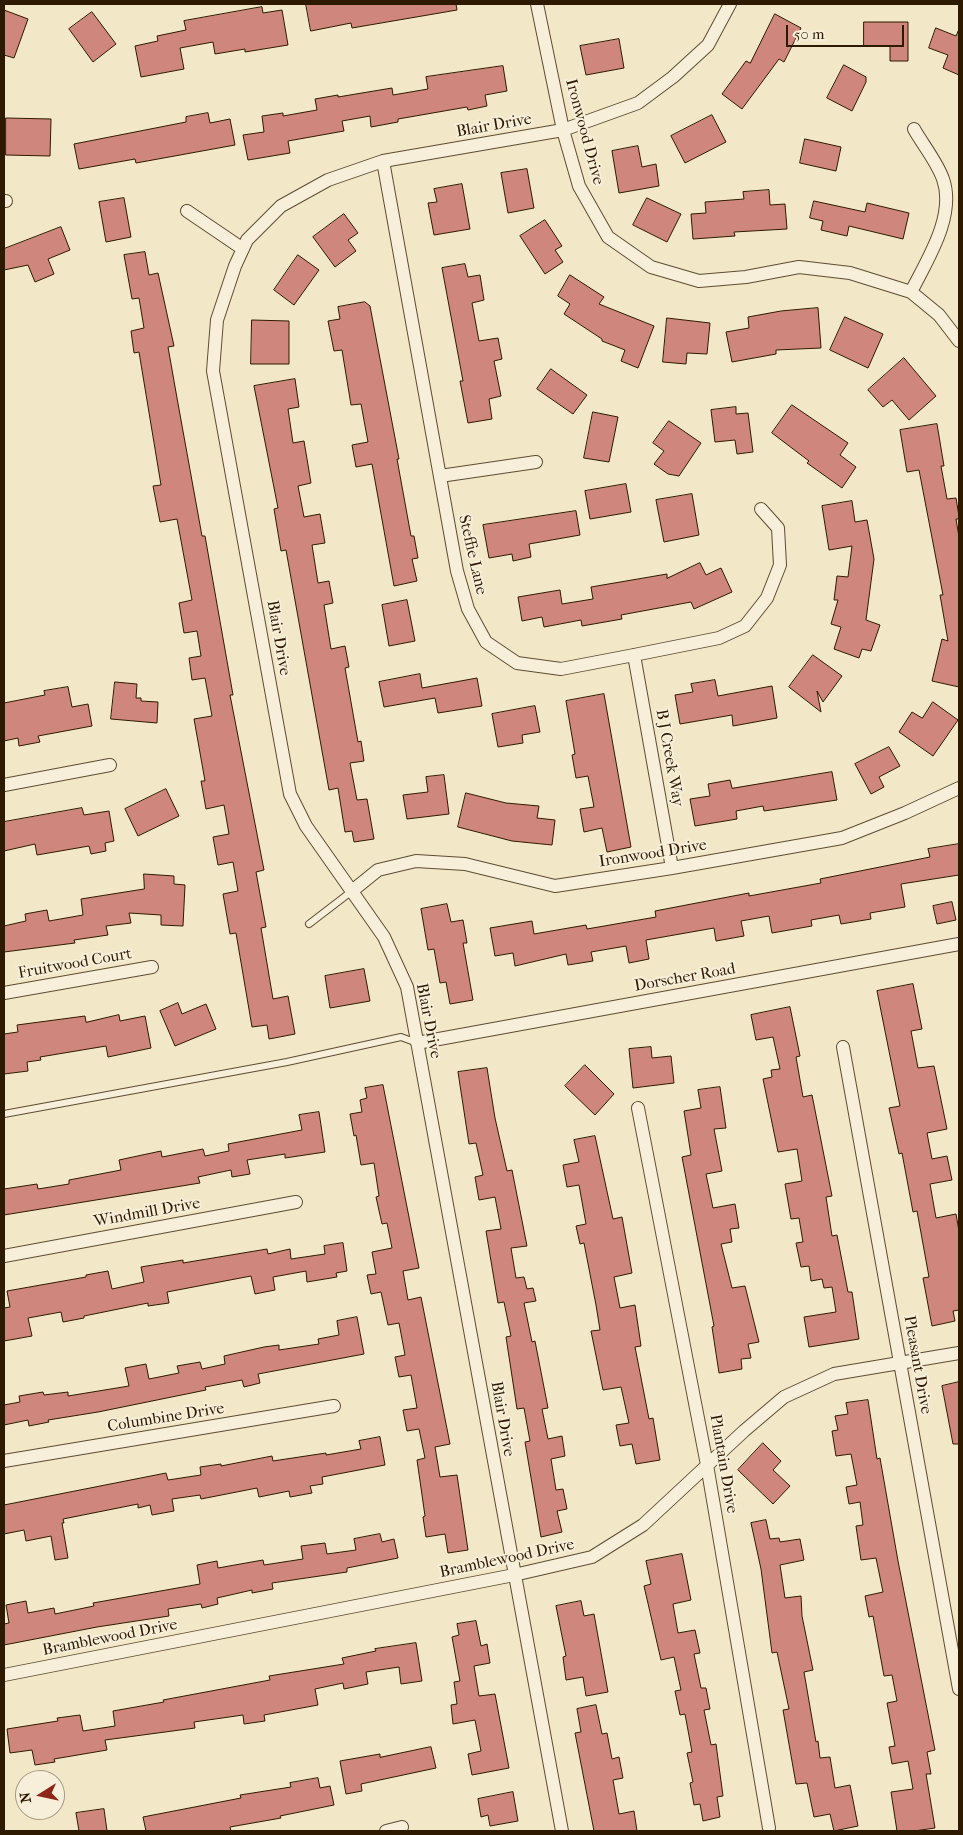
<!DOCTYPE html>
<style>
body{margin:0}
#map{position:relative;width:963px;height:1835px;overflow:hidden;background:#f2e7c6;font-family:"IM FELL French Canon",serif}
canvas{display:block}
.frame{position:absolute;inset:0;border:5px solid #2e1901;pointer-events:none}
.north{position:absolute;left:15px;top:1770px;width:50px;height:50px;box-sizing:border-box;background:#f7efda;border:1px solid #a79983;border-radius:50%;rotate:260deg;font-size:14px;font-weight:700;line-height:20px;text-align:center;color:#2e1901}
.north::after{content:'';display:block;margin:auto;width:18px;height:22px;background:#8f2418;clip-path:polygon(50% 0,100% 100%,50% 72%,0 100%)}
.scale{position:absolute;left:786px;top:25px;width:118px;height:22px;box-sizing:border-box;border:2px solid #2e1901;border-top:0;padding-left:6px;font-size:15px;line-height:18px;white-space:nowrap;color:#2e1901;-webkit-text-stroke:4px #f7efda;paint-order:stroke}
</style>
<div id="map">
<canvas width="963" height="1835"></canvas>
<div class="frame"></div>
<div class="north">N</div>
<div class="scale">50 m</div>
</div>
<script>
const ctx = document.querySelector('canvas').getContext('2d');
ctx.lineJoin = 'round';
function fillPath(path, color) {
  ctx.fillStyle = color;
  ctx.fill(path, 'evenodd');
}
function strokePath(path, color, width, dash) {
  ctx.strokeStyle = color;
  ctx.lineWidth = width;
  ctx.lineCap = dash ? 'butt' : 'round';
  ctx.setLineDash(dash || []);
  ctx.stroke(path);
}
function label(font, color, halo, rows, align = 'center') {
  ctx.font = font + ' "IM FELL French Canon",serif';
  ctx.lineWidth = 4;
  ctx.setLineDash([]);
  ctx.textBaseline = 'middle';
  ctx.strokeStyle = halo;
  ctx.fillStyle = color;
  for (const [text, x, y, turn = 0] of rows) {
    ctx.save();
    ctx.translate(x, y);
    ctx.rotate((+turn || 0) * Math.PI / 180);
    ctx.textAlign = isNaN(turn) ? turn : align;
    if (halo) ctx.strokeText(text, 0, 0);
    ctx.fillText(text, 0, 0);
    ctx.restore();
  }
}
const building = new Path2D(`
 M306,4H456L457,10L352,28L351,23L311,31Z
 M262,7L263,13L282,10L288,45L245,52V49L215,54L213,42L180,48L184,69L141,77L135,46L158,41L157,36L186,30L184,21Z
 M4,10L28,19L14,58L4,55Z
 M92,12L116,44L93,62L69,29Z
 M775,14L801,28L784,62L779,59L742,109L722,94L746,61L750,63Z
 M864,22H908V61H890V46H864Z
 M936,28L956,36L959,29V75L943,68L948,55L929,48Z
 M619,39L624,68L586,75L580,46Z
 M844,65L866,77V82L852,111L827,98Z
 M503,66L507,91L485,95L487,106L468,110L467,107L398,119V122L371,127L370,116L342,121L344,131L288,141L290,153L248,160L243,135L264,132L262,116L283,113V116L317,110L315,99L338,95V97L392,88L393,95L428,89L426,77Z
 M208,113L210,123L230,119L235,145L136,163L135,159L79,169L74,144L186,122V117Z
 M712,115L726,142L685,163L671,136Z
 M6,118L51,119L50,156L6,155Z
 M805,139L841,147L836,171L800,163Z
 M638,146L642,167L656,164L659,186L619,193L612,151Z
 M527,169L534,208L508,213L501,173Z
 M462,184L470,229L434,235L428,203L437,202L434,189Z
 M769,190L770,205L785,204L787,229L734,232L735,236L693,239L691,214L706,213L705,202L744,199L743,192Z
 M124,198L131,237L106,242L99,202Z
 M647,198L681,214L667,242L633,225Z
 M814,201L865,212L867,203L909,213L903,239L849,226L847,236L821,230L823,221L810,218Z
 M344,214L358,233L348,240L356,251L335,267L313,237Z
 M545,220L562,246L555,250L563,262L545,274L520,236Z
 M61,227L70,250L48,259L54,274L35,282L28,265L4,270V249Z
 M145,252L149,275L158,273L174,346L168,347L177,398L202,536H205L233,695H230L264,870L256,872L266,927L261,928L273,999L288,996L295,1034L269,1039L267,1025L252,1027L236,933L230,934L223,894L238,891L233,862L218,865L213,837L229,834L224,805L206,809L201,781H205L194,719L212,716L205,678L192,680L189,658L201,656L197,631L184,633L179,603L192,600L177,519L160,522L153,486L161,485L139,352L134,353L131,331L144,328L139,298L132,299L124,255Z
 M298,255L319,270L294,305L274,290Z
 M465,264L468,277L480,275L484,300L472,303L479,341L498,338L502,359L494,361L501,396L489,399L492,419L468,423L460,381H463L442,268Z
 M570,275L604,297L599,304L654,326L638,368L621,361L625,350L602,341V339L564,314L570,304L558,296Z
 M365,302L370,306L399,459H397L411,536H414L418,558L412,559L417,581L394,586L372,464L356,467L352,445L368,442L361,404L351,405L342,350L334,351L328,321L340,319L338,307Z
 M818,308L821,348L776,350V354L732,362L726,332L749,328L748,317L781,311Z
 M845,317L883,334L868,368L830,350Z
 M667,318L710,323L707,354L687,353L686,364L663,362Z
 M252,320L289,321V364H251Z
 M904,358L936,396L909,420L892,400L883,407L868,390Z
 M551,369L587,395L573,414L537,389Z
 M295,379L299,407L288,409L293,443L304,441L311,483L298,486L304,517L320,514L325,543L312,545L318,583L329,581L333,603L324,605L331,649L345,646L349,667L345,668L358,742L361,741L364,761L350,763L357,800L367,799L374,839L354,842L352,831L345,832L338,788L329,790L286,550L281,551L274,509L278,508L254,386Z
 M792,405L848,443L840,455L856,467L842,488L807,463L809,461L772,433Z
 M736,407V414L748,413L753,452L737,454L735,440L715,442L711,410Z
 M593,412L618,417L609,462L584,458Z
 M669,421L701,443L679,476L668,474L654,464L664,451L653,443Z
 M937,424L944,466H941L947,499L956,498L959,516V519H956L959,537V687L932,681L942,639L948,641L940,595H943L919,470L907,472L900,430Z
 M626,484L631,512L590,519L585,491Z
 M692,494L699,535L664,542L656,500Z
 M852,501L855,522L867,520L874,559L866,620L880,625L871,651L862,649L859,658L834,649L841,627L831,624L838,600H834L837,576L848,577L852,546L829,550L822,506Z
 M576,511L580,535L529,544L531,557L513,561L512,554L489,558L483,525Z
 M700,563L706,575L721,568L732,592L694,609L691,602L621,615L622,619L582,626L581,620L544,627L542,617L522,621L518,597L560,590L562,604L593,599L591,587L667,574V578Z
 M407,600L415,641L389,646L382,605Z
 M813,655L842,676L823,702L817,691L821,712L789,687Z
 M420,674L422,688L477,678L482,706L438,713L435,698L384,707L379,682Z
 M715,680L718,696L772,686L777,718L733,726L732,715L680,724L675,695L693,692L691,684Z
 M115,682L137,684L136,698H141V701L158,702L157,723L111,719Z
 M68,687L72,707L88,704L92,726L38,736L40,742L19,746L18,738L4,741V703L45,695L44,691Z
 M604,694L631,847L607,852L602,828L584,832L580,809L594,807L588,776L576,778L572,755L575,754L566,701Z
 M933,702L958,720L933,756L899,732L912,712L922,718Z
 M535,706L540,732L522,735L523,743L498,747L492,714Z
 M889,747L900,766L879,777L884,787L871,794L855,764Z
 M832,772L837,800L764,811L763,806L736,811L737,819L695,826L690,799L710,796L708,784L730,780L732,788Z
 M444,775L449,814L407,819L403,795L428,792L426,777Z
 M166,789L179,816L138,836L125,809Z
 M466,793L506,803L539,806L537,818L555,820L552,845L512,841L458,827Z
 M82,808L84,815L109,811L114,841L105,843L106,851L91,854L89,846L37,855L35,844L4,851V822Z
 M959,844V875L901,884L905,907L870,913L871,919L841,924L839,915L811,920L812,926L772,933L769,916L741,921L744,936L716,941L714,928L646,940L649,959L629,963L626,946L591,952L593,961L568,965L566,954L515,966L513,953L495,956L490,928L532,921L534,934L586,925L587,929L656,917L655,911L749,893V896L821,883L820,879L930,857L928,849Z
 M144,874L174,876V884L185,885L183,926L161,925V915L129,913L131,923L106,926L108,935L74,940L75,943L4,952V926L26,921L25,914L47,910L49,921L83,915L81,899L144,889Z
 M952,902L956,920L937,924L933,906Z
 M447,904L451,922L463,920L467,943H463L473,1000L450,1004L446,982L440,983L434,949L428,950L421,909Z
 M364,969L370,1001L330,1008L325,976Z
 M913,984L922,1029L911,1031L918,1068L934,1066L947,1129L927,1133L932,1159L947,1156L952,1180L930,1184L936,1218L956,1214L959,1231V1310L953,1311L955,1321L932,1326L923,1278L929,1277L917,1211L913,1212L902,1153L899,1154L889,1108L900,1106L877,991Z
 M178,1003L182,1014L206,1004L216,1029L175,1046L160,1011Z
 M790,1007L800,1056L796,1057L803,1097L812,1095L832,1196L826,1197L832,1236L837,1235L848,1292H852L859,1339L809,1347L804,1317L836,1312L832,1287L824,1288L822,1279L811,1281L809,1266L801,1267L796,1243L803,1242L799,1218L791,1219L785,1184L802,1181L797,1149L778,1152L763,1079L772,1077L771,1070L780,1069L773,1037L756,1040L751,1015Z
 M119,1015L120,1021L145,1016L151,1048L108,1057L106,1046L40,1057L41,1060L27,1062L28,1071L4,1074V1034L18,1032L17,1025L85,1016L86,1022Z
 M651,1047L652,1058L671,1056L674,1083L633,1088L629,1049Z
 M585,1065L614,1094L595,1115L565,1086Z
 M487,1068L495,1118L507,1171L512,1170L527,1246L511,1248L516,1278L524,1277L527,1289L533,1288L536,1301L524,1303L532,1342L535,1341L548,1408L542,1409L548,1439L562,1436L565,1456L551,1459L556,1490L563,1489L567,1509L557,1511L562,1532L541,1537L525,1442L530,1441L524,1408L517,1409L506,1337L511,1336L504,1302L498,1303L486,1231L501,1229L495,1197L479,1200L475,1177L483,1175L476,1143L469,1144L458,1072Z
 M383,1085L419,1268L403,1271L408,1300L421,1297L450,1444L435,1447L440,1477L457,1475L468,1550L448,1553L445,1534L426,1537L423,1517L425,1516L417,1460L425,1458L419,1429L407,1431L403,1410L417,1408L411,1375L399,1377L395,1357L405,1355L399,1323L388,1325L381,1292L371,1294L367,1275L376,1274L372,1252L392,1248L387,1223L382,1224L376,1197L379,1196L374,1163L361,1165L356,1135L354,1136L350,1114L362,1112L360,1100L367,1098L365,1088Z
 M720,1087L726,1128L714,1129L722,1171L706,1174L713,1208L735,1204L739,1228L730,1229L732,1242L721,1244L732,1288L745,1286L759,1342L748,1344L751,1358L741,1359L742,1369L719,1373L712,1327L714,1326L682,1157L691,1155L684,1111L701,1108L698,1090Z
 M319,1112L325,1152L285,1158V1154L247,1160L250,1174L232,1177L231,1170L198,1177L200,1183L4,1215V1189L37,1184L38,1189L69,1184V1180L121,1170L119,1160L161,1151L162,1157L203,1149L205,1156L229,1151L228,1144L302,1130L299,1115Z
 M595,1136L613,1219L622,1217L632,1273L614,1277L620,1308L635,1305L641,1346L635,1347L649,1419L653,1418L660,1460L636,1464L632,1444L620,1446L616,1425L629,1423L621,1387L603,1390L591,1331L600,1330L596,1305L584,1243L580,1244L576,1226L586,1224L579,1185L567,1187L563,1165L579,1162L574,1140Z
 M343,1243L347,1271L336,1273L337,1277L307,1282L306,1271L273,1277L275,1290L255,1294L251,1276L167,1292L169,1303L148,1306V1303L84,1316V1318L63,1322L61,1312L28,1318L32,1336L4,1341V1308L10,1307L7,1291L86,1277V1275L108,1271L112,1289L144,1282L141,1267L183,1260V1263L267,1249L268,1254L290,1249L291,1259L325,1254L324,1246Z
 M357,1317L364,1354L258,1374L260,1383L244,1387L242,1380L205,1387L206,1390L98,1412L48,1420L49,1422L29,1426L28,1420L4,1425V1405L20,1402L19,1396L43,1392L44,1395L68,1392V1396L129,1386L125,1368L146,1364L149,1379L179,1373L177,1366L200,1362L202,1369L225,1364L224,1356L264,1347L279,1345V1350L319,1344L318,1339L339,1335L337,1321Z
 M959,1382V1444H953L942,1386Z
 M868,1400L877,1459L880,1458L898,1561L935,1750L927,1752L931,1774H926L935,1828L914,1831H897L891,1792L913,1789L908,1761L892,1764L889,1747L895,1746L887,1703L897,1701L892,1675L884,1676L873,1616L869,1617L865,1596L883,1592L876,1558L861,1560L856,1526L863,1525L860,1502L849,1504L846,1487L857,1485L851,1454L836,1456L832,1431L838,1430L835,1416L848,1414L846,1403Z
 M380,1437L385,1465L322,1477L323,1484L310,1486L312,1493L290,1497L289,1491L259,1497L257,1488L201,1499L200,1495L172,1499L174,1511L152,1515L150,1505L138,1508V1504L63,1519L64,1523H62L68,1558L55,1560L51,1536L26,1541L24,1530L4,1534V1505L166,1473L168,1480L201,1475L200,1467L221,1464V1466L272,1456L273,1461L326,1453V1455L361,1449L359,1441Z
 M763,1443L781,1461L773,1470L790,1486L773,1504L738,1470Z
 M766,1520L770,1539L779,1538L780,1542L800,1539L804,1560L780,1565L785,1598L801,1596L802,1616L813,1670L804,1672L816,1742L818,1741L820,1758L830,1757L835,1788L850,1785L858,1826L834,1831L830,1814L814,1817L807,1783L796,1784L783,1710L789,1709L777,1652L772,1653L761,1569L751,1523Z
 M380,1534L382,1542L394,1539L398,1558L347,1568V1572L272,1583L273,1589L252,1593V1590L217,1598L218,1604L202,1608L201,1604L168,1609L169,1616L97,1627L4,1645V1624L9,1623L6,1605L26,1601L28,1613L54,1608L55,1614L94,1606L93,1603L200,1584L197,1565L217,1561L218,1568L263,1560L264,1565L303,1559L301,1546L325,1543L327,1554L356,1550L354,1539Z
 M682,1554L691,1600L673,1604L678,1633L695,1630L700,1653L694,1654L701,1688H706L710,1709L704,1710L711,1745L716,1744L723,1796L717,1797L720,1817L703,1821L700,1804L694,1805L690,1783L693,1782L687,1753L692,1752L685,1714L680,1715L675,1691L681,1690L674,1657L661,1660L644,1586L651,1584L646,1561Z
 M581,1601L584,1616L594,1614L608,1692L586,1696L583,1677L566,1680L563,1657L566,1656L556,1606Z
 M476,1621L481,1646L487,1644L490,1663L474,1666L479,1696L495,1694L509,1768L472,1775L468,1754L481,1751L475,1720L453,1724L451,1705L457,1704L454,1682L460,1681L452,1637L459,1635L457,1624Z
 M416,1643L422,1681L401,1684L399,1667L366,1672L368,1684L344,1689L343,1683L315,1689L318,1705L264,1715L265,1721L244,1724L243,1715L194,1722L195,1728L105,1740L107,1750L54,1759L55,1762L35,1765L32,1750L10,1753L7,1729L58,1721L57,1718L80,1715L83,1731L115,1726L113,1711L164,1702L163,1700L270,1680L269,1676L344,1664L342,1658L376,1651L375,1649Z
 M596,1705L602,1734L607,1733L612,1759L619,1757L623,1778L613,1780L619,1814L634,1811L637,1831H594L575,1733L581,1732L577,1709Z
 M431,1747L436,1768L361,1784L362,1791L346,1794L340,1761L380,1754V1757Z
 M318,1778L320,1788L330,1786L334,1805L280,1816L281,1818L230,1827L231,1831H146L143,1817L241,1798L240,1795L291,1787L290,1783Z
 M513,1792L518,1821L490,1826L488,1815L481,1817L478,1799Z
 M104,1809L107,1831H79L76,1813Z`);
const lane = new Path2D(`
 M309,924L352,891
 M4,1114L287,1062L401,1037L417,1043`);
const street = new Path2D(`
 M537,4L563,130L579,186L608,237L651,267L699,281L746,277L799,267L850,273L911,292L939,315L959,341
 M383,161L457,571L468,609L486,642L517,663L561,669L634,655L719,638L745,626L767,598L780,565L778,528L761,509
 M4,201H6
 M187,211L243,249
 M911,292C927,260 956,216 943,179C937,162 923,145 914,129
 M440,476L536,462
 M634,655L672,868
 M4,785L110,765
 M352,891L378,870L416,861L465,864L555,886L672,868L842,838L905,813L959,788
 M4,993L152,967
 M417,1043L959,944
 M843,1047L959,1689
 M638,1108L707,1465L769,1828
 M4,1256L296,1202
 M4,1461L334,1406
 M4,1675L514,1575L592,1557L643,1525L744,1431L784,1397L834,1374L959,1353
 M386,1831L402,1827
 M562,1831L407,987L384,937L306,826L290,794L213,371L217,320L235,266L247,240L281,206L328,180L383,161L563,130L638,103L673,77L708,45L730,4`);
const streetNames = [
 ["Blair Drive",494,126,-10],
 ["Ironwood Drive",584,132,75],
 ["Steffie Lane",472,555,77],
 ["Blair Drive",278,638,80],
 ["B J Creek Way",669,758,80],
 ["Ironwood Drive",653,854,-9],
 ["Fruitwood Court",75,964,-10],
 ["Dorscher Road",685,978,-10],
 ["Blair Drive",428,1021,79],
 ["Windmill Drive",147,1213,-10],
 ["Pleasant Drive",917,1365,80],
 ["Columbine Drive",166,1418,-9],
 ["Blair Drive",502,1419,80],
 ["Plantain Drive",723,1464,80],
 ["Bramblewood Drive",507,1559,-12],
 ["Bramblewood Drive",110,1638,-11]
];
fillPath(building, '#cf877d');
strokePath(building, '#2e1901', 1);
strokePath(lane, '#5f4c32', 8);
strokePath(street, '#5f4c32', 14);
strokePath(lane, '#f7efda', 6);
strokePath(street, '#f7efda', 12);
label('16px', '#2e1901', '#f7efda', streetNames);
</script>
